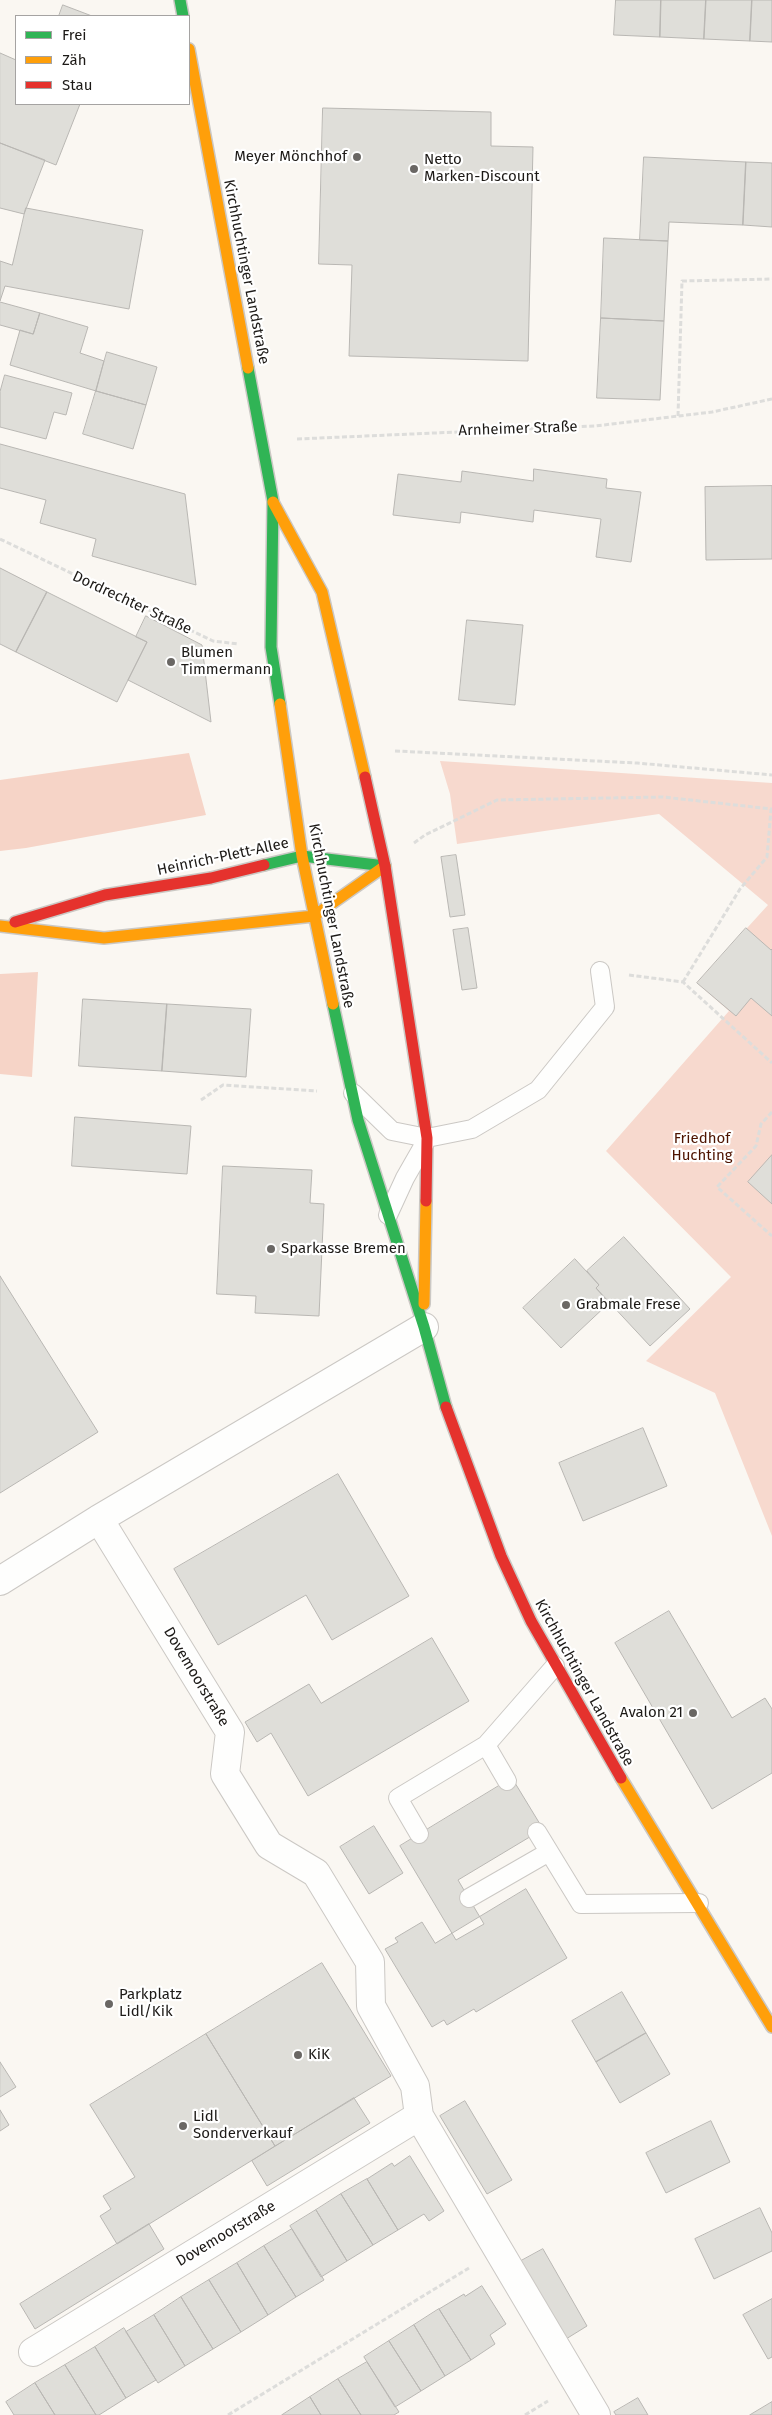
<!DOCTYPE html>
<meta charset="utf-8">
<style>
body{margin:0}
#map{position:relative;width:772px;height:2415px;overflow:hidden;background:#faf7f2;font-family:"Fira Sans",sans-serif}
canvas{display:block}
.legend{position:absolute;left:15px;top:15px;width:175px;height:90px;box-sizing:border-box;background:#fff;border:1px solid #a5a3a2;margin:0;padding:6px 9px;list-style:none;font-size:15px;color:#1d1a17}
.legend li{display:flex;align-items:center;gap:10px;height:25px}
.legend b{width:25px;border:1px solid #a5a3a2}
</style>
<div id="map">
<canvas width="772" height="2415"></canvas>
<ul class="legend">
<li><b style="height:6px;background:#30b455"></b>Frei</li>
<li><b style="height:6px;background:#ff9f0a"></b>Zäh</li>
<li><b style="height:6px;background:#e5322d"></b>Stau</li>
</ul>
</div>
<script>
const ctx = document.querySelector('canvas').getContext('2d');
ctx.lineJoin = 'round';
function fillPath(path, color) {
  ctx.fillStyle = color;
  ctx.fill(path, 'evenodd');
}
function strokePath(path, color, width, dash) {
  ctx.strokeStyle = color;
  ctx.lineWidth = width;
  ctx.lineCap = dash ? 'butt' : 'round';
  ctx.setLineDash(dash || []);
  ctx.stroke(path);
}
function label(font, color, halo, rows, align = 'center') {
  ctx.font = font + ' "Fira Sans",sans-serif';
  ctx.lineWidth = 4.5;
  ctx.setLineDash([]);
  ctx.textBaseline = 'middle';
  ctx.strokeStyle = halo;
  ctx.fillStyle = color;
  for (const [text, x, y, turn = 0] of rows) {
    ctx.save();
    ctx.translate(x, y);
    ctx.rotate((+turn || 0) * Math.PI / 180);
    ctx.textAlign = isNaN(turn) ? turn : align;
    if (halo) ctx.strokeText(text, 0, 0);
    ctx.fillText(text, 0, 0);
    ctx.restore();
  }
}
const green = new Path2D(`
 M440,761L772,783V1536L715,1393L646,1361L731,1277L606,1151L729,1011L697,983L768,905L659,814L457,844L450,794Z`);
const forest = new Path2D(`
 M189,753L206,815L26,848L0,851V780Z
 M38,972L32,1077L0,1074V974Z`);
const building = new Path2D(`
 M616,0H661L660,37L614,35Z
 M661,0H706L704,39L660,37Z
 M706,0H752L750,41L704,39Z
 M752,0H772V42L750,41Z
 M63,5L92,16H59Z
 M0,53L16,60V104H80L56,165L0,143Z
 M323,108L491,112V146L533,147L528,361L349,356L352,265L319,264Z
 M0,143L45,160L24,214L0,208Z
 M644,157L746,162L743,225L669,222L668,241L640,240Z
 M746,162L772,163V227L743,225Z
 M26,208L143,230L129,309L5,286L0,301V261L12,265Z
 M604,238L668,241L664,321L601,318Z
 M0,302L40,313L33,334L0,325Z
 M40,313L88,327L80,353L104,361L96,391L10,365L20,330L33,334Z
 M601,318L664,321L660,400L597,398Z
 M107,352L157,367L146,405L96,391Z
 M5,375L72,393L66,415L54,412L46,439L0,427V392Z
 M96,391L146,405L133,449L83,434Z
 M0,444L185,494L196,585L92,556L96,539L40,523L46,500L0,488Z
 M534,469L607,479L606,488L641,492L631,562L596,557L601,519L534,510L533,522L461,512L460,523L393,515L398,474L461,482L462,471L533,481Z
 M772,486V559L706,560L705,487Z
 M0,568L47,592L16,652L0,644Z
 M47,592L147,642L117,702L16,652Z
 M146,616L202,645L211,722L128,680L147,642L136,637Z
 M467,620L523,625L515,705L459,700Z
 M456,855L465,915L450,917L441,857Z
 M468,928L477,988L462,990L453,930Z
 M746,928L771,950L772,949V1016L751,998L736,1016L697,983Z
 M83,999L167,1004L162,1071L79,1066Z
 M167,1004L251,1009L246,1077L162,1071Z
 M75,1117L191,1126L187,1174L72,1166Z
 M772,1155V1204L748,1182Z
 M223,1166L312,1170L310,1203L324,1204L319,1316L255,1313L256,1296L217,1294Z
 M624,1237L690,1309L650,1346L596,1288L599,1285L587,1271Z
 M575,1259L599,1285L596,1288L609,1303L561,1348L523,1308Z
 M0,1276L98,1432L0,1493Z
 M643,1428L667,1486L583,1521L559,1463Z
 M338,1474L409,1596L332,1640L306,1595L218,1645L174,1569Z
 M669,1611L732,1718L765,1698L772,1709V1773L712,1809L615,1643Z
 M432,1638L469,1701L308,1796L271,1733L257,1742L245,1722L309,1684L321,1703Z
 M512,1778L543,1829L458,1880L484,1924L456,1940L400,1846Z
 M374,1826L403,1873L369,1894L340,1847Z
 M526,1889L567,1958L476,2012L474,2009L447,2025L444,2020L432,2027L385,1949L398,1942L395,1938L422,1922L435,1943Z
 M322,1963L391,2076L275,2146L206,2034Z
 M622,1992L646,2033L596,2062L572,2021Z
 M646,2033L670,2074L620,2103L596,2062Z
 M206,2034L275,2146L117,2244L100,2216L111,2209L103,2196L135,2177L90,2105Z
 M0,2062L16,2087L0,2097Z
 M354,2098L370,2123L267,2186L252,2161Z
 M465,2101L512,2180L487,2194L440,2116Z
 M0,2110L9,2125L0,2131Z
 M711,2121L730,2162L666,2193L646,2153Z
 M410,2156L444,2211L429,2221L424,2214L398,2230L367,2179L392,2163L394,2166Z
 M367,2179L398,2230L373,2245L341,2194Z
 M341,2194L373,2245L347,2261L316,2210Z
 M760,2208L772,2233V2251L714,2279L695,2239Z
 M316,2210L347,2261L321,2277L290,2226Z
 M149,2224L164,2249L35,2329L20,2304Z
 M292,2229L324,2280L296,2297L264,2246Z
 M264,2246L296,2297L268,2315L237,2263Z
 M543,2249L587,2326L566,2339L521,2261Z
 M237,2263L268,2315L241,2332L209,2280Z
 M209,2280L241,2332L213,2349L181,2297Z
 M482,2286L506,2324L490,2335L495,2344L471,2360L439,2309L464,2294L465,2296Z
 M181,2297L213,2349L185,2366L154,2315Z
 M772,2299V2357L768,2359L743,2315Z
 M439,2309L471,2360L445,2376L414,2325Z
 M154,2315L185,2366L158,2383L126,2332Z
 M414,2325L445,2376L421,2391L389,2341Z
 M124,2328L156,2380L126,2398L95,2347Z
 M389,2341L421,2391L395,2407L364,2357Z
 M95,2347L126,2398L99,2415H96L65,2365Z
 M367,2362L399,2412L394,2415H361L338,2379Z
 M65,2365L96,2415H55L35,2383Z
 M338,2379L361,2415H321L310,2397Z
 M35,2383L55,2415H14L6,2402Z
 M310,2397L321,2415H282Z
 M638,2398L648,2415H616L614,2412Z
 M772,2402V2415H750Z`);
const path = new Path2D(`
 M678,416L682,281L772,279
 M297,439L595,426L712,412L772,399
 M0,539L213,641L238,644
 M395,751L637,763L772,775
 M414,843L425,835L497,800L663,797L772,809
 M629,975L683,982L772,1063
 M683,982L740,889L767,857L771,809
 M201,1100L223,1085L317,1091
 M772,1112L761,1124L756,1146L717,1187L772,1236
 M228,2415L469,2268
 M525,2415L548,2401`);
const lane = new Path2D(`
 M353,1093L392,1131L427,1138L472,1129L538,1090L605,1007L600,971
 M388,1215L405,1178L425,1143
 M486,1745L507,1781
 M537,1832L581,1904L699,1903
 M419,1834L398,1798L486,1745L555,1666
 M469,1898L549,1852`);
const street = new Path2D(`
 M99,1519L230,1732L225,1774L269,1845L316,1873L370,1962L371,2006L415,2086L419,2116L596,2415
 M0,1581L99,1519L424,1327
 M33,2352L419,2116`);
const fast = new Path2D(`
 M180,0L183,16
 M248,368L273,501L271,647L280,704
 M264,865L302,856L385,866
 M333,1004L358,1120L424,1327L446,1407`);
const slow = new Path2D(`
 M189,49L248,368
 M273,502L322,592L365,777
 M280,704L302,856L333,1004
 M0,926L104,938L314,916L385,866
 M424,1304L426,1201
 M621,1778L772,2027`);
const jam = new Path2D(`
 M365,777L385,866L427,1138L426,1201
 M15,922L105,895L211,878L264,865
 M446,1407L501,1556L531,1621L621,1778`);
const markers = [
 [357,157,5,"#6a6764"],
 [414,169,5,"#6a6764"],
 [171,662,5,"#6a6764"],
 [271,1249,5,"#6a6764"],
 [566,1305,5,"#6a6764"],
 [693,1713,5,"#6a6764"],
 [109,2004,5,"#6a6764"],
 [298,2055,5,"#6a6764"],
 [183,2126,5,"#6a6764"]
];
const poiNames = [
 ["Meyer Mönchhof",347,157,"right"],
 ["Netto",424,160],
 ["Marken-Discount",424,177],
 ["Blumen",181,653],
 ["Timmermann",181,670],
 ["Sparkasse Bremen",281,1249],
 ["Grabmale Frese",576,1305],
 ["Avalon 21",683,1713,"right"],
 ["Parkplatz",119,1995],
 ["Lidl/Kik",119,2012],
 ["KiK",308,2055],
 ["Lidl",193,2117],
 ["Sonderverkauf",193,2134]
];
const streetNames = [
 ["Kirchhuchtinger Landstraße",246,272,79],
 ["Arnheimer Straße",518,429,-2],
 ["Dordrechter Straße",132,603,25],
 ["Heinrich-Plett-Allee",223,857,-12],
 ["Kirchhuchtinger Landstraße",331,916,79],
 ["Dovemoorstraße",196,1677,59],
 ["Kirchhuchtinger Landstraße",584,1683,61],
 ["Dovemoorstraße",226,2234,-31]
];
const parkNames = [
 ["Friedhof",702,1139],
 ["Huchting",702,1156]
];
fillPath(green, '#f7d9ce');
fillPath(forest, '#f6d4c7');
fillPath(building, '#dfded9');
strokePath(building, '#b9b7b3', 1);
strokePath(lane, '#cbc8c4', 20);
strokePath(street, '#cbc8c4', 30);
strokePath(fast, '#cbc8c4', 14);
strokePath(slow, '#cbc8c4', 14);
strokePath(jam, '#cbc8c4', 14);
strokePath(path, '#dddddb', 3, [5, 2.5]);
strokePath(lane, '#fefefd', 18);
strokePath(street, '#fefefd', 28);
strokePath(fast, '#30b455', 11);
strokePath(slow, '#ff9f0a', 11);
strokePath(jam, '#e5322d', 11);
for (const [x, y, r, color] of markers) {
  const dot = new Path2D();
  dot.arc(x, y, r, 0, 2 * Math.PI);
  ctx.fillStyle = color;
  ctx.fill(dot);
  strokePath(dot, '#fff', 2);
}
label('15px', '#1d1a17', '#fff', poiNames, 'left');
label('15px', '#1d1a17', '#fff', streetNames);
label('15px', '#4e1400', '#fff', parkNames);
</script>
